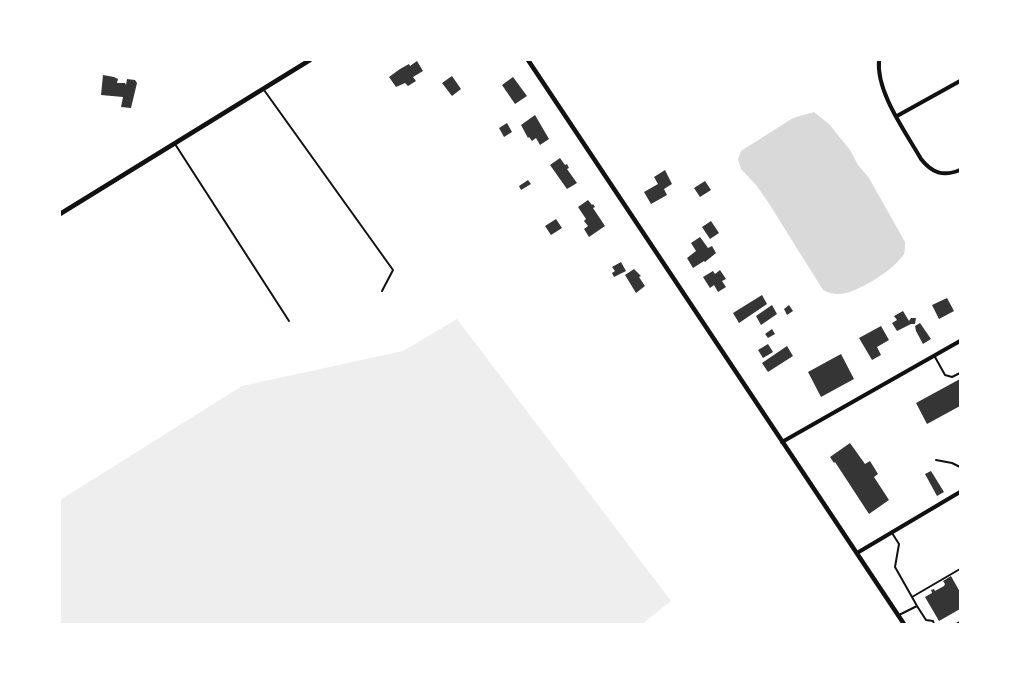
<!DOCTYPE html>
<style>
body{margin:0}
#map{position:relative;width:1020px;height:684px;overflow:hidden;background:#fff;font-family:"Fira Sans",sans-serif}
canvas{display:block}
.frame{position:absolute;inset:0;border:61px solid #fff;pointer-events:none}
</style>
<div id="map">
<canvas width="1020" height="684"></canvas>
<div class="frame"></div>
</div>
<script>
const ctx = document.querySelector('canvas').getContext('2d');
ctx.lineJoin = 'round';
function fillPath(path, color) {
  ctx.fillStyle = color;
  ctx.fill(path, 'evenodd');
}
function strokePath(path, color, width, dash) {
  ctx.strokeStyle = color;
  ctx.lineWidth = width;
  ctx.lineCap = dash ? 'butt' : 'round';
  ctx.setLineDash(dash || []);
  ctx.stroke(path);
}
const green = new Path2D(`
 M457,319L671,601L642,624H60V500L242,386L403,351Z`);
const water = new Path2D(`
 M814,112L829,124L850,150L858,165L869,178L905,242C905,246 905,251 904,254C896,268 861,290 846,293C837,295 830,294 823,290L768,202L756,185L741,169L738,159L741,151L793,118Z`);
const building = new Path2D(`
 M417,61L423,71L413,77L416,81L408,86L405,83L396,87L389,77L400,69L409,64L410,66Z
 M103,75L114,77L118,79L117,83H125L126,85L127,79L135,80L137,83L131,108L121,107L123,97L101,95Z
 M452,76L461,89L452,96L442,83Z
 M513,77L527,96L515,104L502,85Z
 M535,115L549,139L540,145L536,138L532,141L529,137L528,138L521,125Z
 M507,123L512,132L504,137L499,128Z
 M560,158L565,165L567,164L569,168L567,169L577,183L567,189L550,165Z
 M665,170L672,184L664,189L667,195L651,204L644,192L658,184L654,177Z
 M528,180L531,184L521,190L519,186Z
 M705,181L711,190L700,197L694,188Z
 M588,200L592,205L593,204L595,207L593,208L605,226L589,237L584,229L588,226L584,221L586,219L578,207Z
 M556,219L562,228L551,235L545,226Z
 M711,221L719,233L710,239L702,227Z
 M700,237L708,248L712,246L716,253L705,262L704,261L693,268L687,258L696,251L691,243Z
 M621,262L626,271L614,277L612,273L615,271L612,267Z
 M634,269L641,276L639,277L645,286L636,293L625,275Z
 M720,270L726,279L722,281L726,287L718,292L714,285L710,288L703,277L713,271L715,274Z
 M762,295L767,304L739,323L733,313Z
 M947,298L954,311L939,319L932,305Z
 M772,305L777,314L761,325L756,316Z
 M789,305L793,311L787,315L784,309Z
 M903,311L909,321L911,318H916L915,324H911L897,331L892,323L897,320L894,316Z
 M920,323L931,339L923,344L916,331L915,326Z
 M881,326L889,340L877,347L881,355L872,360L859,338Z
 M772,329L775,334L768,338L765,334Z
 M768,344L773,352L763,358L758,350Z
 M787,346L793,356L768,372L762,363Z
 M841,354L854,379L821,397L808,372Z
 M960,379V406L927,424L916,403Z
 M850,443L865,464L870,461L878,474L874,477L889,500L869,514L835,462L834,463L830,457Z
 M931,471L944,492L937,496L925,474Z
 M951,576L960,592V609L939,621L925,597L932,593L931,590L934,589L935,591L944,586L945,584L943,581Z`);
const service = new Path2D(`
 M264,90L393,270L382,291
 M175,144L289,321
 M935,357L945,375L952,377L960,373
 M936,460L952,463L960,467
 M892,533L899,544L895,567L912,597
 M917,606L912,597L960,569
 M899,615L917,606L926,620L933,621L934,624`);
const minor = new Path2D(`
 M879,60C876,92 905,131 921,159C932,173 943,177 960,170
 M897,116L960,81
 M782,442L960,341
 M857,553L960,492
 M958,624L960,623`);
const tertiary = new Path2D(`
 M528,60L904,624
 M60,214L310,60`);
fillPath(green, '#eee');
fillPath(water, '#d9d9d9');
fillPath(building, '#353535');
strokePath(service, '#111', 2);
strokePath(minor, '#111', 4);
strokePath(tertiary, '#111', 4.5);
</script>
